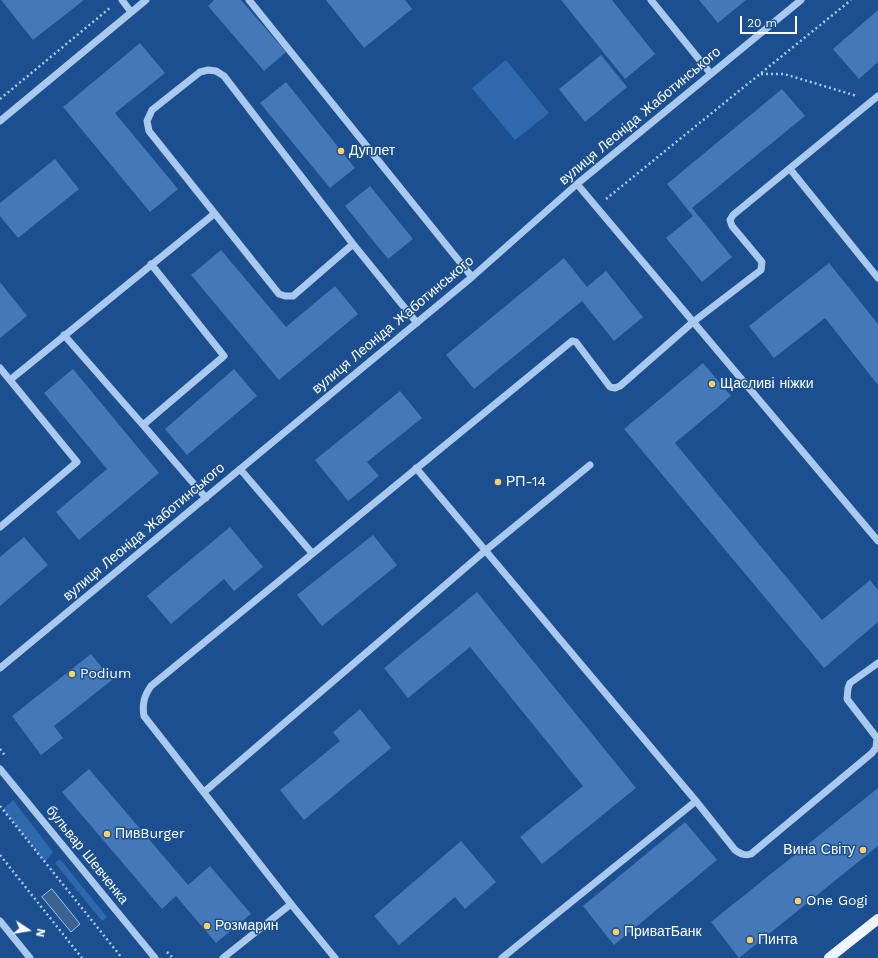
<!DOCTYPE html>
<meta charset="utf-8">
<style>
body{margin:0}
#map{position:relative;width:878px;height:958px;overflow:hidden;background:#1b4f8f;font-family:"Work Sans",sans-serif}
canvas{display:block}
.north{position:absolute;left:8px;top:910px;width:40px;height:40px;-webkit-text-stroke:3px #1b4f8f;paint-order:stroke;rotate:102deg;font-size:11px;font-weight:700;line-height:16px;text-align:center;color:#fff}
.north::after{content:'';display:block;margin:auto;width:14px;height:18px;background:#fff;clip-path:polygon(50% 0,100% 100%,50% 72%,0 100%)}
.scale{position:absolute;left:740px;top:16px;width:57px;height:18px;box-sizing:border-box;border:2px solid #fff;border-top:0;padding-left:5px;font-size:12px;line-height:14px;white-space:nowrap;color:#fff;-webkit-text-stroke:3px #1b4f8f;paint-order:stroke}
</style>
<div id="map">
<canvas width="878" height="958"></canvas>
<div class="north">N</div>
<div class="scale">20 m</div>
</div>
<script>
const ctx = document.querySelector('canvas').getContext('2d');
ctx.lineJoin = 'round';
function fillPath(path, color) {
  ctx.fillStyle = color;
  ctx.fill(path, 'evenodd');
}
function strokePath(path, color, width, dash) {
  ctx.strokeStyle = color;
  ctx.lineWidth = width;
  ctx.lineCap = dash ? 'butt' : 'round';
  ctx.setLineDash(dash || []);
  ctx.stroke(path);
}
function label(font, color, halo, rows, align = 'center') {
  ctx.font = font + ' "Work Sans",sans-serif';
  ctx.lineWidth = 3;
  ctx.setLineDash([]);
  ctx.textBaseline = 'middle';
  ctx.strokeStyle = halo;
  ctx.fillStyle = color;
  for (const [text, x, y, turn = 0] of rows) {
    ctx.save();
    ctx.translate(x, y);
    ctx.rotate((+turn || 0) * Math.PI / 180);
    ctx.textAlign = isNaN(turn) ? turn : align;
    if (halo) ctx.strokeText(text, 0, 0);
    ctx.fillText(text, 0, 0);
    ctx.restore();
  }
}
const green = new Path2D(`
 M506,60L549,113L515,140L472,88Z
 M13,800L53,852L45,862L3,809Z
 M60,859L107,917L102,921L55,863Z`);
const water = new Path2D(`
 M52,889L80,924L71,932L42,897Z`);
const building = new Path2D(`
 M1,0H84L33,40Z
 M214,0H241L286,52L264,71L208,6Z
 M326,0H405L412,9L364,48Z
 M561,0H612L655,54L625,79Z
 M699,0H746L718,23Z
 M878,10V62L859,79L833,49Z
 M140,43L165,73L115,113L178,189L150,212L63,107Z
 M601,55L627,87L585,122L559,89Z
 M286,82L355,168L330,188L260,103Z
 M782,89L805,116L692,208L732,257L702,282L666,238L693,216L667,184Z
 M55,159L79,189L18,238L0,216V203Z
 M370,186L413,239L388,259L345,206Z
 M221,250L286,327L335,286L358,314L279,380L191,275Z
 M564,258L587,287L606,271L643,317L614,341L582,301L474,389L446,355Z
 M829,263L878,324V385L825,318L774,358L749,326Z
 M0,282L27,316L0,338Z
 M703,363L731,396L675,443L822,620L870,580L878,590V622L824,668L624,429Z
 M73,369L159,473L79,540L56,512L107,469L44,393Z
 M234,369L257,396L187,455L165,429Z
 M400,391L422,418L367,462L379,476L348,501L315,460Z
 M230,527L263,567L234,591L224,579L171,624L147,596Z
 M373,535L397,565L322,626L297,595Z
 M24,537L48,565L0,606V557Z
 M477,592L636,788L542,864L520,837L583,786L470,647L408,698L384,668Z
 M91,654L112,680L54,726L63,738L41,755L12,716Z
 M360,709L391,748L304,820L280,790L340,741L333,732Z
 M89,769L188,885L210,866L251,914L216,943L176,896L162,909L62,792Z
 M878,788V846L739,958L711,922Z
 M685,822L717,860L614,945L583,906Z
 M461,841L496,882L465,909L455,897L399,945L374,916Z`);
const path = new Path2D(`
 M761,74H784L857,96
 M0,99L111,7
 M606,199L851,0
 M0,749L6,757
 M0,806L122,958
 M0,855L82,958
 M167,952L173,958`);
const minor = new Path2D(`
 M122,0L131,12
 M249,0L472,277
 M651,0L711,74
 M208,70L216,71L224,76L353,244L293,296H285L279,294L149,131L147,121L152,110L200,72Z
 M0,121L146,0
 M790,169L878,278
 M577,184L878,541
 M353,244L417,323
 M151,264L224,356L143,425L206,498
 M64,335L143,425
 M0,368L77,462L0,527
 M10,380L214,214
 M416,468L696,801
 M240,469L312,553
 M0,668L472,277L577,184L801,0
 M0,769L155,958
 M204,792L486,550L590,465
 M0,921L30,958
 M223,958L291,904
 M335,958L291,904L144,716C142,704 144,696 151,686L572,341L576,342L610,387L615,388L620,386L693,322L761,270L762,262L732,226L730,220L733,215L878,96
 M502,958L696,801L735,850C741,854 744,856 751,854L872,753L876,748L877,738L847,699L848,688L850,683L878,663`);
const major = new Path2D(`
 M829,958L878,919`);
const markers = [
 [341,151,4,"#ffd166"],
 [712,384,4,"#ffd166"],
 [498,482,4,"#ffd166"],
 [72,674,4,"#ffd166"],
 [107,834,4,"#ffd166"],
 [863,850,4,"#ffd166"],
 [798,901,4,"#ffd166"],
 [207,926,4,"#ffd166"],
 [616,932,4,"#ffd166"],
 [750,940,4,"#ffd166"]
];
const streetNames = [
 ["вулиця Леоніда Жаботинського",640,116,-40],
 ["вулиця Леоніда Жаботинського",393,325,-40],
 ["вулиця Леоніда Жаботинського",144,532,-40],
 ["бульвар Шевченка",87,855,51]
];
const poiNames = [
 ["Дуплет",349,151],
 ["Щасливі ніжки",720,384],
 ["РП-14",506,482],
 ["Podium",80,674],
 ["ПивBurger",115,834],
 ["Вина Світу",855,850,"right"],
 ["One Gogi",806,901],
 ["Розмарин",215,926],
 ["ПриватБанк",624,932],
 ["Пинта",758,940]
];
fillPath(green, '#2e69ad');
fillPath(water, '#3c6290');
strokePath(water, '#9cc4f0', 1);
fillPath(building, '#4478b7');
strokePath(path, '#a9c9ee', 2.5, [2, 3]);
strokePath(minor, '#a9c9ee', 7);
strokePath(major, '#f0f6ff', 10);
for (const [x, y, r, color] of markers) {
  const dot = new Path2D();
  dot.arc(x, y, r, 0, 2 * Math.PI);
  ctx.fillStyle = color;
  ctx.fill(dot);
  strokePath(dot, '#1b4f8f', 1.5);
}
label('14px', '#fff', '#1b4f8f', streetNames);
label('14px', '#fff', '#1b4f8f', poiNames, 'left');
</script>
